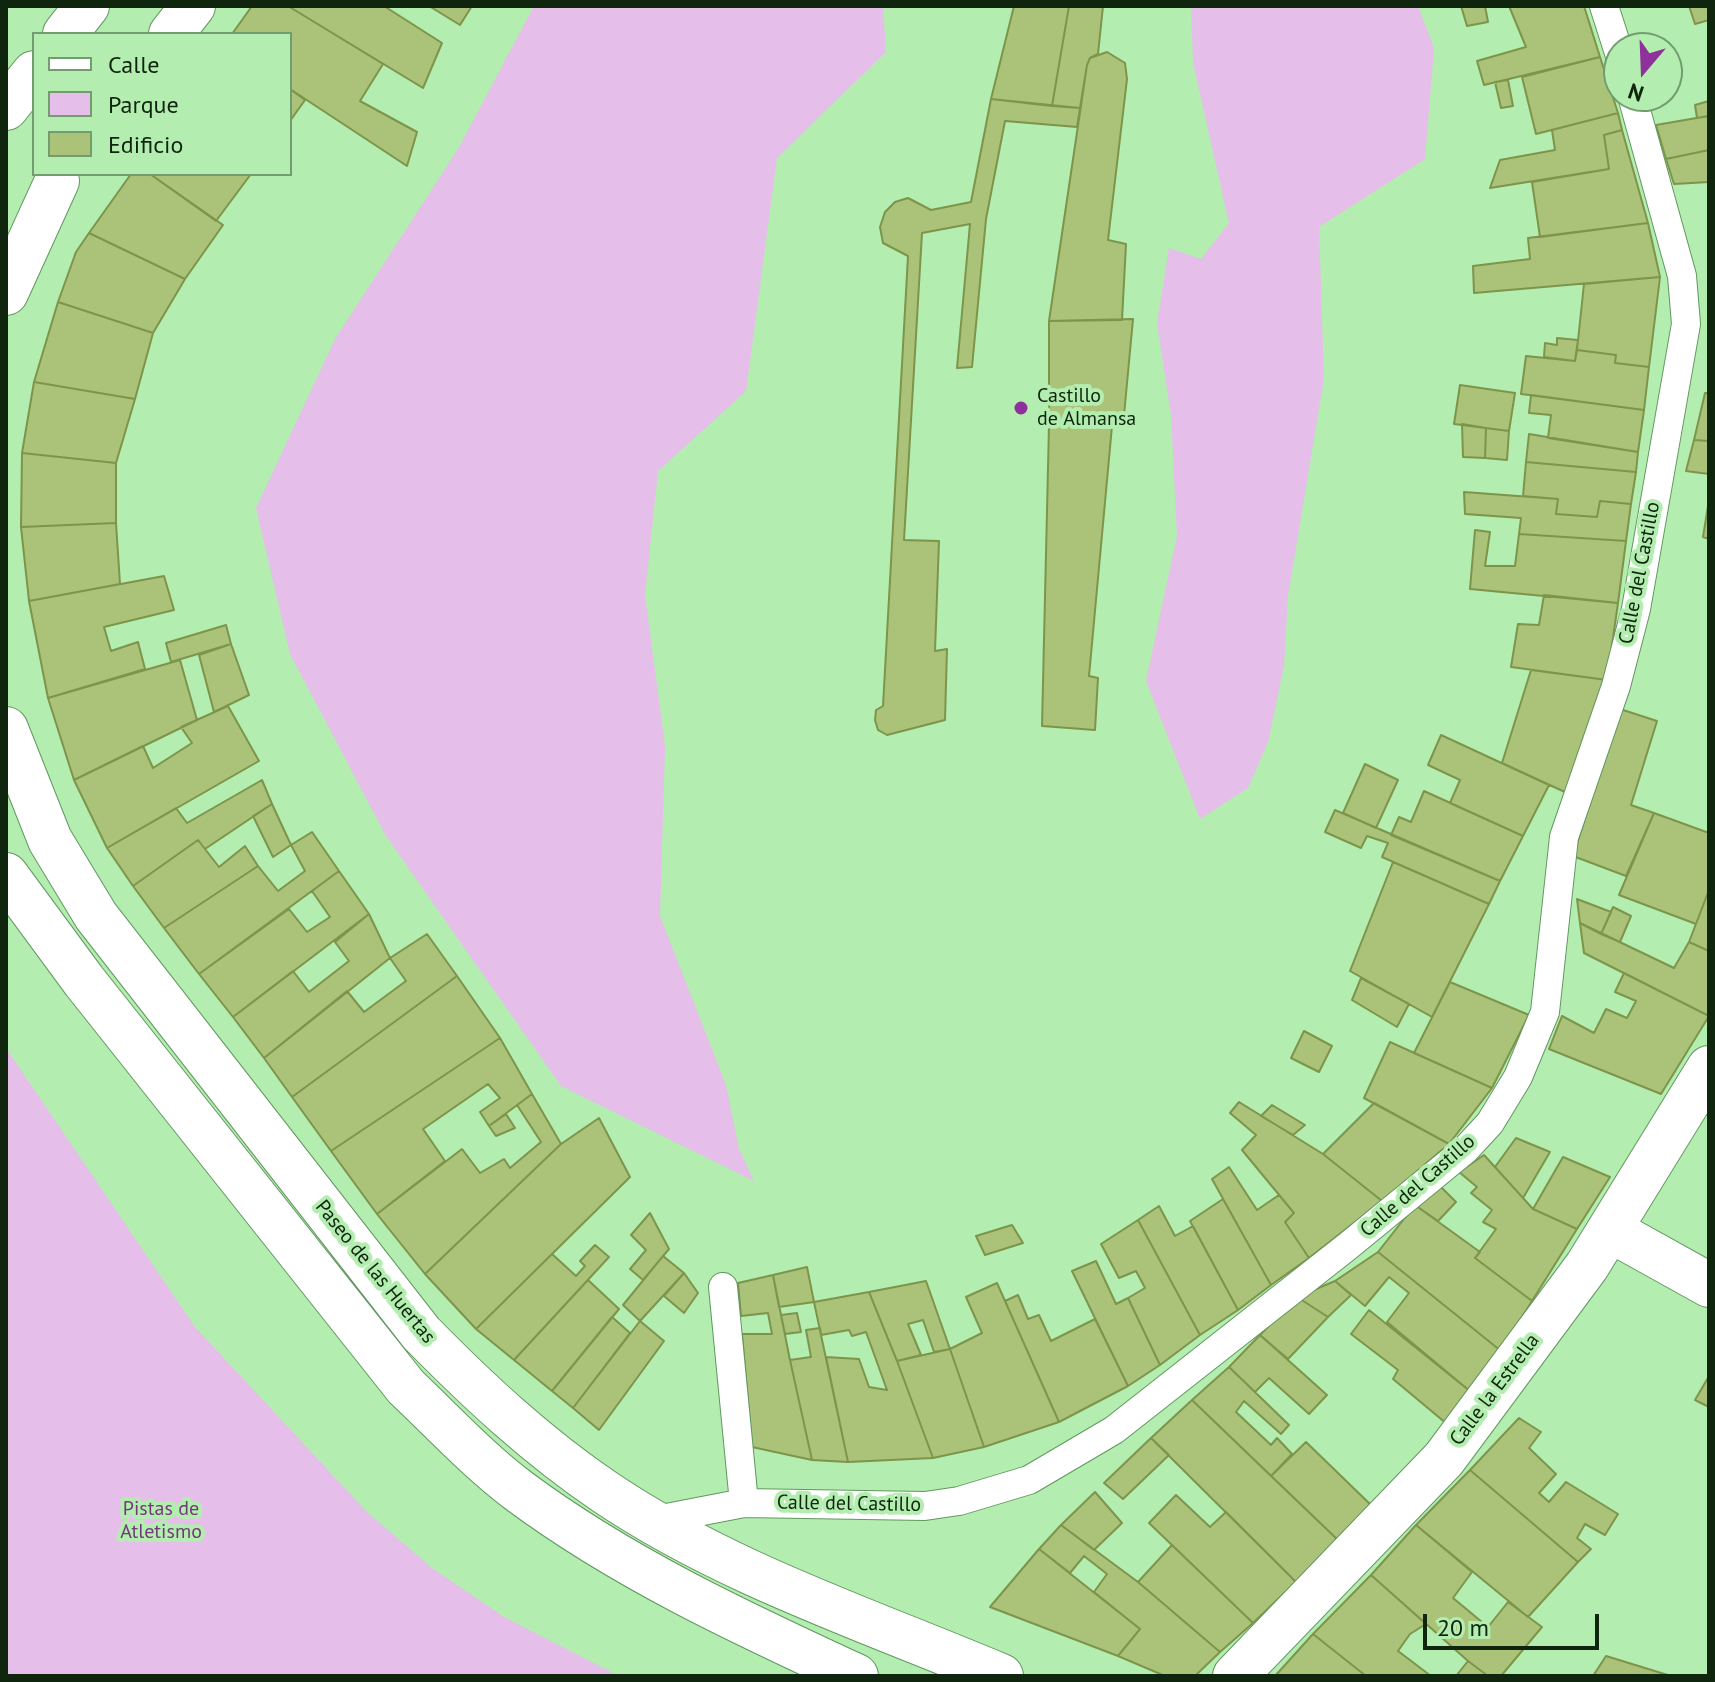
<!DOCTYPE html>
<style>
body{margin:0}
#map{position:relative;width:1715px;height:1682px;overflow:hidden;background:#b3edb0;font-family:"PT Sans",sans-serif}
canvas{display:block}
.frame{position:absolute;inset:0;border:8px solid #0f250e;pointer-events:none}
.legend{position:absolute;left:32px;top:32px;width:260px;height:144px;box-sizing:border-box;background:#b3edb0;border:2px solid #719d6f;margin:0;padding:10px 14px;list-style:none;font-size:24px;color:#0f250e}
.legend li{display:flex;align-items:center;gap:16px;height:40px}
.legend b{width:40px;border:2px solid #719d6f}
.north{position:absolute;left:1603px;top:32px;width:80px;height:80px;box-sizing:border-box;background:#b3edb0;border:2px solid #719d6f;border-radius:50%;rotate:199deg;font-size:22px;font-weight:700;line-height:32px;text-align:center;color:#0f250e}
.north::after{content:'';display:block;margin:auto;width:28px;height:36px;background:#8f319a;clip-path:polygon(50% 0,100% 100%,50% 72%,0 100%)}
.scale{position:absolute;left:1423px;top:1614px;width:176px;height:36px;box-sizing:border-box;border:4px solid #0f250e;border-top:0;padding-left:10px;font-size:24px;line-height:28px;white-space:nowrap;color:#0f250e;-webkit-text-stroke:6px #b3edb0;paint-order:stroke}
</style>
<div id="map">
<canvas width="1715" height="1682"></canvas>
<div class="frame"></div>
<ul class="legend">
<li><b style="height:10px;background:#fff"></b>Calle</li>
<li><b style="height:22px;background:#e6beea"></b>Parque</li>
<li><b style="height:22px;background:#abc379"></b>Edificio</li>
</ul>
<div class="north">N</div>
<div class="scale">20 m</div>
</div>
<script>
const ctx = document.querySelector('canvas').getContext('2d');
ctx.lineJoin = 'round';
function fillPath(path, color) {
  ctx.fillStyle = color;
  ctx.fill(path, 'evenodd');
}
function strokePath(path, color, width, dash) {
  ctx.strokeStyle = color;
  ctx.lineWidth = width;
  ctx.lineCap = dash ? 'butt' : 'round';
  ctx.setLineDash(dash || []);
  ctx.stroke(path);
}
function label(font, color, halo, rows, align = 'center') {
  ctx.font = font + ' "PT Sans",sans-serif';
  ctx.lineWidth = 8;
  ctx.setLineDash([]);
  ctx.textBaseline = 'middle';
  ctx.strokeStyle = halo;
  ctx.fillStyle = color;
  for (const [text, x, y, turn = 0] of rows) {
    ctx.save();
    ctx.translate(x, y);
    ctx.rotate((+turn || 0) * Math.PI / 180);
    ctx.textAlign = isNaN(turn) ? turn : align;
    if (halo) ctx.strokeText(text, 0, 0);
    ctx.fillText(text, 0, 0);
    ctx.restore();
  }
}
const green = new Path2D(`
 M534,6H883L886,52L777,158L746,391L658,471L645,595L665,746L660,916L726,1085L739,1149L754,1181L561,1086L386,836L290,654L256,508L335,339L458,149Z
 M1191,6H1418L1434,48L1425,159L1319,227L1324,378L1288,596L1284,666L1268,742L1248,788L1200,819L1146,681L1177,536L1171,415L1157,323L1169,248L1201,259L1229,223L1193,63Z
 M6,1048L195,1327L367,1512L432,1568L504,1617L619,1676H6Z`);
const building = new Path2D(`
 M252,6H288L383,64L360,101L417,132L407,166L290,89V34H232Z
 M288,6H384L442,43L423,88Z
 M429,6H472L460,25Z
 M1014,6H1069L1052,106L991,99Z
 M1069,6H1103L1098,54L1090,58L1087,65L1080,108L1052,106Z
 M1461,6H1485L1488,22L1467,26Z
 M1509,6H1584L1600,57L1484,85L1477,61L1526,47Z
 M1689,6H1709V20L1695,24Z
 M1107,52L1125,63L1127,79L1108,240L1126,244L1122,320L1049,321L1087,65L1090,58Z
 M1600,57L1618,113L1536,134L1522,77Z
 M1508,80L1513,106L1501,108L1495,82Z
 M290,89L305,100L290,121Z
 M991,99L1080,108L1077,127L1005,121L986,219L972,367L957,368L970,224L922,233L904,540L939,541L935,651L947,649L945,720L887,735L878,730L875,720L876,710L883,706L908,256L883,243L880,227L885,212L895,202L908,198L931,210L971,202Z
 M1709,101V116L1697,118L1695,105Z
 M1618,113L1622,130L1604,135L1609,169L1490,188L1500,160L1555,150L1552,130Z
 M1708,116L1709,150L1666,159L1656,125Z
 M1622,130L1648,223L1540,237L1532,182L1609,169L1604,135Z
 M1709,150V182L1674,184L1666,159Z
 M131,174H150L223,225L185,279L89,233Z
 M150,174H251L216,221Z
 M1648,223L1660,277L1474,293L1473,266L1530,259L1528,238Z
 M89,233L185,279L153,333L58,302L76,252Z
 M1660,277L1649,367L1615,363L1616,355L1577,350L1584,284Z
 M58,302L153,333L135,399L34,382Z
 M1133,319L1123,426L1049,425V321Z
 M1557,338L1578,340L1575,361L1544,357L1545,343L1557,345Z
 M1577,350L1616,355L1615,363L1649,367L1644,410L1521,394L1526,356L1575,361Z
 M34,382L135,399L116,463L22,453Z
 M1460,385L1515,393L1509,431L1454,424Z
 M1705,393H1709V441L1694,440Z
 M1531,395L1644,410L1638,452L1548,438L1551,415L1529,413Z
 M1462,424L1486,428L1485,458L1463,457Z
 M1049,425L1112,426L1089,676L1098,678L1095,730L1042,726Z
 M1486,428L1509,431L1507,460L1485,458Z
 M1529,434L1638,452L1636,472L1526,462Z
 M1694,440L1709,441V474L1686,471Z
 M22,453L116,463V523L21,527Z
 M1526,462L1636,472L1631,504L1600,501L1597,517L1556,514L1558,499L1523,496Z
 M1464,492L1558,499L1556,514L1597,517L1600,501L1631,504L1626,541L1519,534L1521,518L1465,514Z
 M1708,506H1709V539L1703,537Z
 M116,523L120,584L29,601L21,527Z
 M1475,530L1490,532L1485,566H1515L1519,534L1626,541L1618,603L1470,589Z
 M164,576L174,610L104,627L111,651L138,642L145,669L48,698L29,601Z
 M1544,595L1618,603L1607,680L1511,667L1518,624L1539,625Z
 M226,625L231,644L171,662L166,643Z
 M231,644L249,695L214,712L199,655Z
 M180,660L197,720L74,780L48,698Z
 M1531,670L1607,680L1567,793L1502,763Z
 M228,706L259,761L107,848L74,780L143,746L153,768L192,743L181,727Z
 M1620,709L1657,721L1631,805L1654,813L1626,876L1573,856Z
 M1441,735L1549,785L1523,836L1450,803L1460,780L1428,765Z
 M1365,764L1398,780L1376,828L1343,813Z
 M262,780L272,804L205,849L198,840L133,886L107,848L176,808L187,823Z
 M1424,791L1523,836L1500,881L1391,835L1399,817L1411,822Z
 M272,804L291,845L273,857L253,816Z
 M1335,810L1500,881L1489,904L1382,857L1388,843L1367,836L1361,848L1325,832Z
 M1654,813L1709,833V890L1696,924L1619,895Z
 M312,832L339,871L199,974L164,928L258,866L278,891L305,871L291,845Z
 M198,840L219,867L245,846L258,866L164,928L133,886Z
 M1393,862L1489,904L1432,1017L1350,971Z
 M339,871L369,914L233,1017L199,974L289,909L307,932L330,917L312,891Z
 M1709,890V951L1689,942Z
 M1577,899L1611,912L1601,934L1580,923Z
 M1613,907L1631,916L1620,942L1601,934Z
 M369,914L390,958L264,1058L233,1017L293,971L309,992L349,961L335,942Z
 M1580,923L1674,968L1689,942L1709,951V1016L1584,953Z
 M427,934L457,976L292,1097L264,1058L347,991L364,1012L406,981L390,958Z
 M1624,973L1709,1016L1661,1094L1549,1049L1562,1016L1594,1033L1606,1009L1627,1018L1636,1001L1615,992Z
 M457,976L500,1038L331,1151L292,1097Z
 M1361,978L1409,1004L1397,1027L1352,1000Z
 M1450,982L1529,1015L1492,1088L1414,1053Z
 M1304,1031L1332,1046L1319,1072L1291,1058Z
 M500,1038L532,1094L489,1126L480,1112L500,1098L488,1084L423,1129L445,1161L377,1214L331,1151Z
 M1390,1042L1492,1088L1449,1144L1364,1098Z
 M532,1094L561,1144L425,1274L377,1214L462,1149L480,1173L504,1159L510,1168L541,1142L517,1105Z
 M1239,1102L1323,1154L1382,1201L1309,1258L1285,1222L1294,1213L1242,1150L1256,1135L1230,1113Z
 M1374,1103L1449,1144L1382,1201L1323,1154Z
 M1272,1105L1305,1125L1293,1135L1261,1116Z
 M506,1114L515,1128L496,1136L489,1126Z
 M599,1118L630,1177L476,1329L425,1274L561,1144Z
 M1516,1138L1550,1152L1523,1198L1495,1167Z
 M1484,1155L1533,1209L1577,1229L1532,1301L1475,1258L1496,1229L1483,1222L1492,1210L1471,1193L1477,1187L1459,1172Z
 M1563,1157L1610,1177L1577,1229L1533,1209Z
 M1229,1167L1257,1210L1279,1195L1294,1213L1285,1222L1309,1258L1271,1285L1212,1179Z
 M1440,1186L1456,1202L1438,1221L1415,1205Z
 M1223,1199L1271,1285L1238,1310L1190,1221Z
 M1415,1205L1480,1252L1475,1258L1532,1301L1501,1351L1378,1252Z
 M1159,1206L1175,1236L1193,1226L1238,1310L1200,1335L1138,1220Z
 M650,1213L669,1249L643,1280L630,1269L646,1250L631,1235Z
 M1138,1220L1200,1335L1160,1365L1128,1298L1145,1288L1136,1271L1119,1278L1101,1244Z
 M1012,1225L1023,1243L985,1255L976,1236Z
 M595,1245L609,1257L514,1360L476,1329L552,1254L576,1276L585,1266L580,1261Z
 M1378,1252L1501,1351L1471,1392L1387,1322L1409,1293L1389,1277L1365,1306L1335,1281Z
 M663,1256L684,1273L640,1321L623,1305Z
 M1096,1261L1116,1304L1128,1298L1160,1365L1128,1386L1072,1271Z
 M807,1267L814,1302L779,1307L773,1275Z
 M684,1273L698,1293L684,1313L664,1296Z
 M773,1275L790,1360L812,1460L752,1447L742,1334H772L768,1313L741,1316L738,1283Z
 M588,1280L619,1309L552,1391L514,1360Z
 M926,1281L950,1349L934,1352L923,1320L908,1324L921,1355L897,1361L869,1292Z
 M1335,1281L1351,1295L1328,1317L1297,1297Z
 M997,1283L1059,1422L984,1447L950,1349L982,1333L966,1297Z
 M869,1292L897,1361L933,1458L848,1462L826,1357L859,1359L869,1387L887,1390L866,1332L852,1336L849,1330L821,1335L814,1302Z
 M1018,1295L1028,1319L1039,1315L1051,1341L1095,1319L1128,1386L1059,1422L1005,1301Z
 M1297,1297L1328,1317L1288,1359L1260,1335Z
 M1369,1310L1471,1392L1447,1424L1393,1379L1398,1370L1351,1334Z
 M797,1313L801,1332L785,1334L781,1315Z
 M612,1317L630,1333L573,1408L552,1391Z
 M640,1321L664,1341L599,1430L573,1408Z
 M820,1328L821,1335L848,1462L812,1460L790,1360L811,1357L806,1330Z
 M1260,1335L1327,1395L1309,1414L1269,1378L1255,1392L1229,1367Z
 M950,1349L984,1447L933,1458L897,1361Z
 M1229,1367L1289,1425L1281,1434L1244,1401L1236,1412L1271,1445L1277,1438L1292,1454L1271,1476L1192,1400Z
 M1709,1376V1407L1695,1400Z
 M1192,1400L1339,1541L1296,1582L1151,1438Z
 M1519,1418L1541,1432L1529,1448L1556,1474L1539,1493L1549,1502L1566,1482L1618,1514L1605,1535L1585,1524L1577,1538L1591,1549L1578,1562L1470,1470Z
 M1151,1438L1169,1455L1123,1499L1104,1483Z
 M1306,1442L1372,1506L1339,1541L1271,1476Z
 M1470,1470L1578,1562L1528,1617L1416,1525Z
 M1095,1492L1122,1523L1094,1550L1061,1525Z
 M1176,1495L1210,1527L1226,1512L1296,1582L1253,1623L1149,1523Z
 M1061,1525L1138,1582L1220,1652L1195,1676H1165L1118,1656L1140,1629L1094,1592L1107,1574L1084,1556L1070,1573L1039,1549Z
 M1416,1525L1472,1572L1453,1598L1488,1627L1508,1602L1542,1627L1501,1676H1488L1468,1661L1371,1575Z
 M1172,1545L1253,1623L1220,1652L1138,1582Z
 M1039,1549L1140,1629L1118,1656L990,1607Z
 M1371,1575L1426,1624L1410,1634L1398,1651L1431,1676H1366L1313,1634Z
 M1313,1634L1366,1676H1275Z
 M1606,1656L1671,1676H1593Z
 M1468,1661L1488,1676H1456Z`);
const lane = new Path2D(`
 M1604,6L1619,53
 M723,1287L744,1503
 M651,1521L744,1503L925,1506L959,1501L1029,1480L1114,1430L1348,1246L1465,1150L1490,1123L1518,1077L1545,1012L1564,837L1616,686L1636,609L1686,324L1682,276L1632,96`);
const street = new Path2D(`
 M65,34L87,6
 M171,34L193,6
 M6,108L34,73
 M6,293L57,181
 M6,729L50,840L96,916L421,1333C478,1391 537,1446 605,1492C725,1573 868,1620 1001,1676
 M6,875L84,981L406,1387C443,1422 479,1461 519,1491C621,1567 741,1623 856,1676
 M1610,1230L1709,1285
 M1235,1676L1444,1459L1587,1266L1709,1068`);
const markers = [
 [1021,408,8,"#8f319a"]
];
const poiNames = [
 ["Castillo",1037,396],
 ["de Almansa",1037,419]
];
const streetNames = [
 ["Calle del Castillo",1640,573,-79],
 ["Calle del Castillo",1418,1186,-41],
 ["Paseo de las Huertas",375,1272,51],
 ["Calle la Estrella",1495,1390,-53],
 ["Calle del Castillo",849,1504,1]
];
const parkNames = [
 ["Pistas de",161,1509],
 ["Atletismo",161,1532]
];
fillPath(green, '#e6beea');
fillPath(building, '#abc379');
strokePath(building, '#7d944b', 2);
strokePath(lane, '#61985f', 30);
strokePath(street, '#61985f', 46);
strokePath(lane, '#fff', 28);
strokePath(street, '#fff', 44);
for (const [x, y, r, color] of markers) {
  const dot = new Path2D();
  dot.arc(x, y, r, 0, 2 * Math.PI);
  ctx.fillStyle = color;
  ctx.fill(dot);
  strokePath(dot, '#b3edb0', 3);
}
label('20px', '#0f250e', '#b3edb0', poiNames, 'left');
label('20px', '#0f250e', '#b3edb0', streetNames);
label('20px', '#723878', '#b3edb0', parkNames);
</script>
